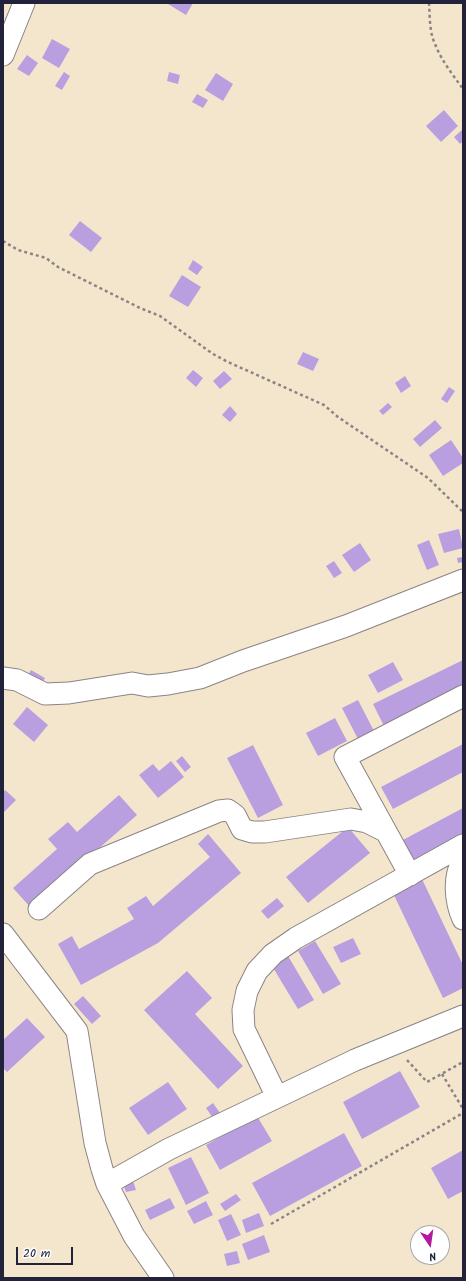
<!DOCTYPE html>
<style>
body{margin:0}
#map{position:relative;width:466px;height:1281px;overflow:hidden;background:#f4e6cd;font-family:Kalam,sans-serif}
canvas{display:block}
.frame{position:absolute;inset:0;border:4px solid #22223b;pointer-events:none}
.north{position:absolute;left:410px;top:1225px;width:40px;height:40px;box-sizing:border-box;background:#fff;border:1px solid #a7a7b1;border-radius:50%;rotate:167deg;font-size:11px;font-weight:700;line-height:16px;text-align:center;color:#22223b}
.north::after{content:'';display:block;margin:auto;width:14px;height:18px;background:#b5179e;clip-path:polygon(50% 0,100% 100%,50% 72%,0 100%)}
.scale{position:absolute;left:16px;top:1247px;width:57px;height:18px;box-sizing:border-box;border:2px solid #22223b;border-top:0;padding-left:5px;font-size:12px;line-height:14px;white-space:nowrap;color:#22223b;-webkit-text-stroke:3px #fff;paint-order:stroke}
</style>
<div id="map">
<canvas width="466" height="1281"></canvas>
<div class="frame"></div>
<div class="north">N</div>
<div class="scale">20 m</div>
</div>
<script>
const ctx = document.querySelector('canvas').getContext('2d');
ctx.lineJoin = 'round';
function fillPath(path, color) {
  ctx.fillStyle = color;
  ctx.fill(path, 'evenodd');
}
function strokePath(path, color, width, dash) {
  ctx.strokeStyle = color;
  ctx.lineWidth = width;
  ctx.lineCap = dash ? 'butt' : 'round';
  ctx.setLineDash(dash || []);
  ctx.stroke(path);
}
const building = new Path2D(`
 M168,3H193L186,15L168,4Z
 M52,39L70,49L59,68L42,58Z
 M27,55L38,63L29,76L17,69Z
 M64,72L70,76L62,90L55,86Z
 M169,72L180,75L178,84L167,81Z
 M216,73L233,84L223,101L205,90Z
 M197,94L208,100L203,108L192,102Z
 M444,110L458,126L441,142L426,126Z
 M462,130L463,131V141L460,144L454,137Z
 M80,221L102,238L91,252L69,235Z
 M193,260L203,267L197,275L188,269Z
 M182,275L201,287L188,307L169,296Z
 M303,352L319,359L313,371L297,364Z
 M193,370L203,378L196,387L186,378Z
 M224,371L232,379L220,389L213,381Z
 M405,376L411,386L401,393L395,383Z
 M449,387L455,391L447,403L441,399Z
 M388,403L392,407L383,415L379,411Z
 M230,406L237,414L230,422L222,415Z
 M435,420L442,428L420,447L413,439Z
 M451,440L463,458V463L443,476L429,455Z
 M459,529L463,548L444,553L438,534Z
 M429,540L439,565L427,570L417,545Z
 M360,543L371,560L354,572L342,555Z
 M463,557V562L458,563L457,558Z
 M334,561L342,573L334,578L326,566Z
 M463,660V690L385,728L373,704Z
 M393,662L403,680L378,693L368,675Z
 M31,670L45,678L41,685L27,677Z
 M358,700L375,733L359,741L342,708Z
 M27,707L48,725L34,742L13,724Z
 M335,718L347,741L318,756L306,733Z
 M463,744V772L393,809L381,787Z
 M253,745L283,805L258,818L227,758Z
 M182,756L191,767L185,772L176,761Z
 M171,761L184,777L158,798L139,775L153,764L159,771Z
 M5,790L16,800L3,813V793Z
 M119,795L137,815L31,908L13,888L57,849L48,839L68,822L77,832Z
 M463,808V837L414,864L401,841Z
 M348,827L370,853L308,903L286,877Z
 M208,834L241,873L158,943L81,985L58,944L72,936L79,949L134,919L127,908L146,896L153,906L210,857L198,844Z
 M421,877L463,965V988L443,998L392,891Z
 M277,898L284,906L268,919L261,911Z
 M353,938L361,954L341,963L333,947Z
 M315,941L341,984L323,994L298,951Z
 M288,956L314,1000L298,1009L272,966Z
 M187,971L212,998L195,1014L243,1066L218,1089L144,1010Z
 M83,996L101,1016L92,1024L74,1004Z
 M27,1018L45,1037L7,1072L3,1068V1040Z
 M400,1071L420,1107L362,1139L343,1102Z
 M168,1082L187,1109L148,1135L129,1108Z
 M213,1103L220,1113L213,1118L206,1108Z
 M257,1116L272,1141L220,1170L206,1145Z
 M344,1133L362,1166L270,1216L252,1183Z
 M463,1150V1191L448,1199L431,1168Z
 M191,1157L209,1193L186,1205L168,1168Z
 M132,1178L136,1190L126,1192L122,1181Z
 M236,1194L241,1200L225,1211L220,1204Z
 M170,1198L175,1208L150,1220L145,1210Z
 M206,1201L213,1215L194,1224L187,1211Z
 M259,1213L264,1226L246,1233L242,1220Z
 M231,1214L241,1235L227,1241L218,1220Z
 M264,1235L270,1252L248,1260L242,1244Z
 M237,1251L240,1263L227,1266L224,1254Z`);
const path = new Path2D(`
 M429,3C430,16 429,31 435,44C441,60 453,75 463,89
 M3,241L18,250L46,258L58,267L140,308L160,316L213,354L228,362L324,405L338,417L428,478L463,512
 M407,1060L427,1082L463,1062
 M442,1074L463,1109
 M271,1224L463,1113`);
const street = new Path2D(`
 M3,55L24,3
 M3,678L17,680L45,694L69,693L132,683L148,686L168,684L200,678L243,661L346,626L463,580
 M463,860C453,877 455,901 463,919
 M410,875L345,757L463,696
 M39,909L90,864L219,811L228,810L235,815L242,829L252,832H265L351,819L367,822L385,831
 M3,934L77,1031L95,1143L102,1169L107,1184L134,1236L163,1278
 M277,1097L244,1029L243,1010L247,991L257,971L273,954L296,938L463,845
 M107,1184L169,1149L355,1060L463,1016`);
fillPath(building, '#b99fdf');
strokePath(street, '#8b8484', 23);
strokePath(path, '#8b8484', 2.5, [3, 3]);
strokePath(street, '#fff', 21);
</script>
